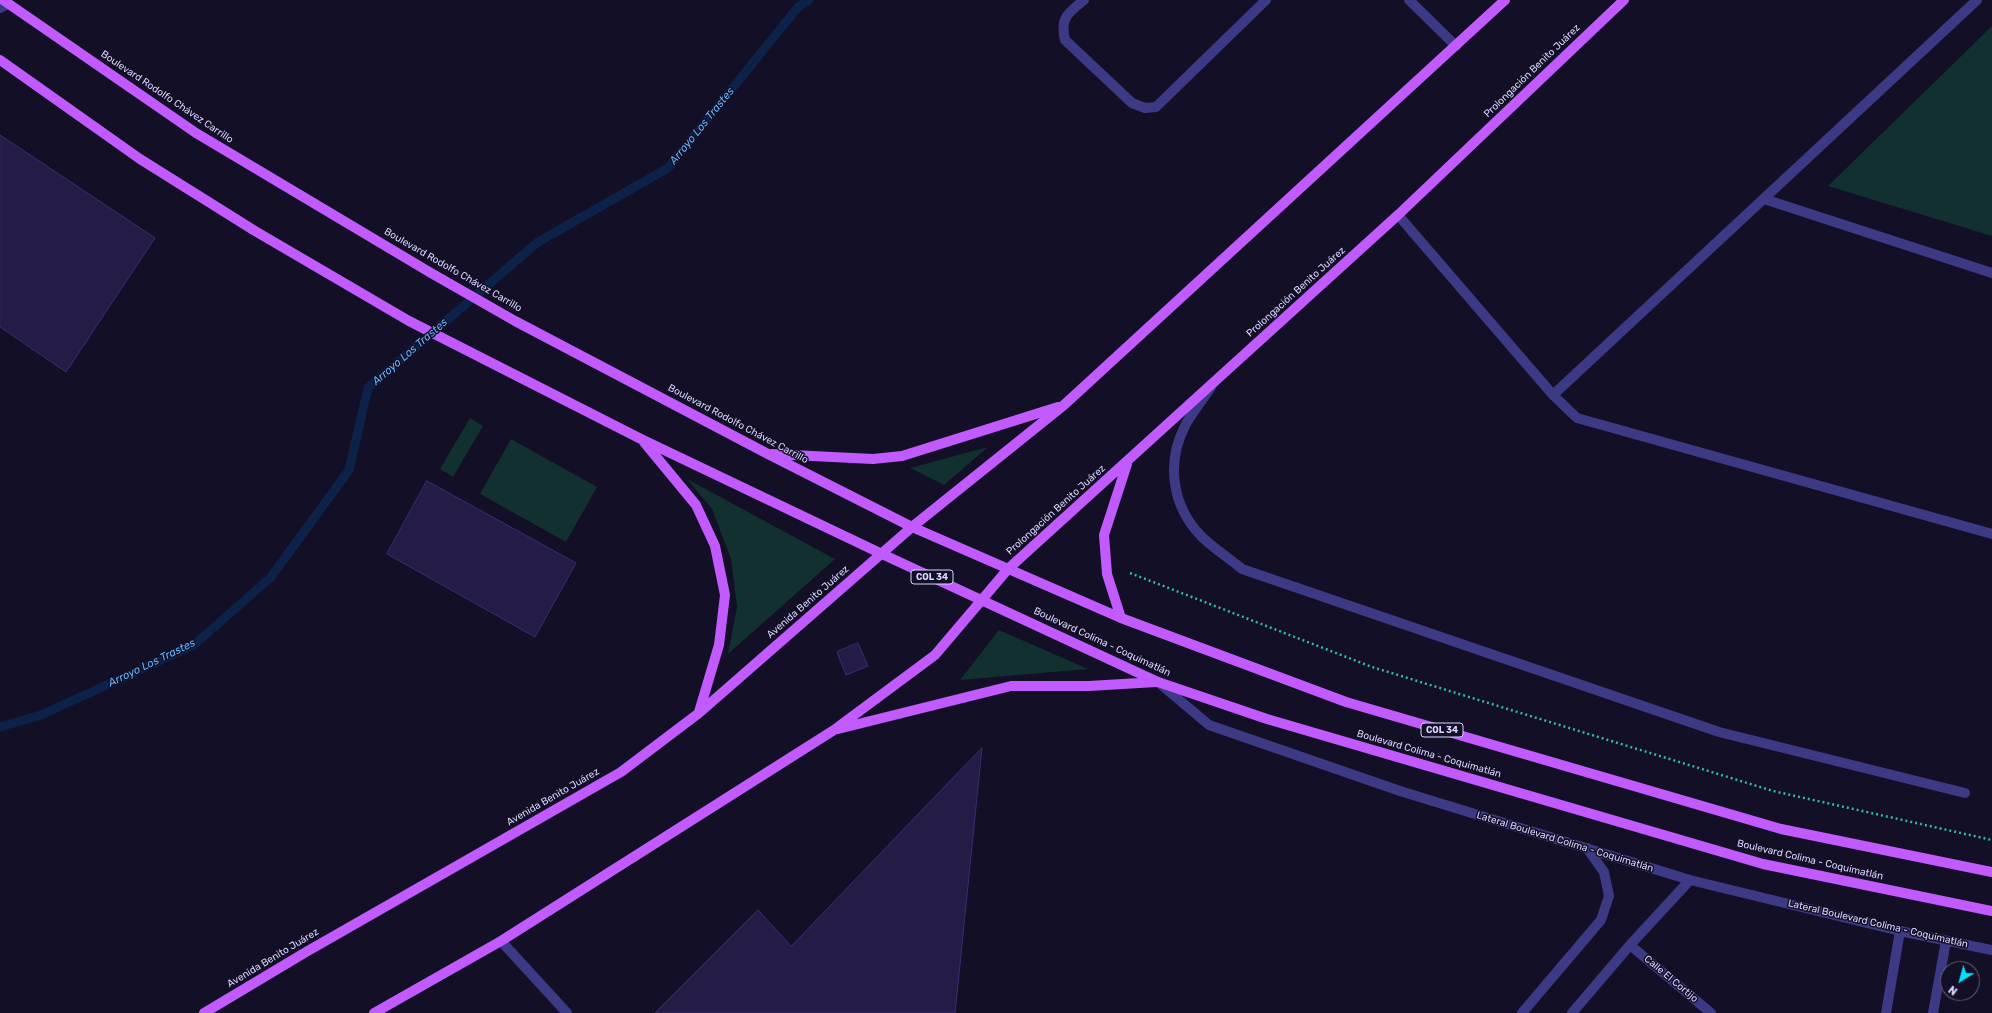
<!DOCTYPE html>
<meta charset="utf-8">
<style>
body{margin:0}
#map{position:relative;width:1992px;height:1013px;overflow:hidden;background:#130f26;font-family:Rubik,sans-serif}
canvas{display:block}
.north{position:absolute;left:1940px;top:961px;width:40px;height:40px;box-sizing:border-box;background:#130f26;border:1px solid #625e7d;border-radius:50%;rotate:217deg;font-size:11px;font-weight:700;line-height:16px;text-align:center;color:#d9d4ff}
.north::after{content:'';display:block;margin:auto;width:14px;height:18px;background:#00e5ff;clip-path:polygon(50% 0,100% 100%,50% 72%,0 100%)}
</style>
<div id="map">
<canvas width="1992" height="1013"></canvas>
<div class="north">N</div>
</div>
<script>
const ctx = document.querySelector('canvas').getContext('2d');
ctx.lineJoin = 'round';
function fillPath(path, color) {
  ctx.fillStyle = color;
  ctx.fill(path, 'evenodd');
}
function strokePath(path, color, width, dash) {
  ctx.strokeStyle = color;
  ctx.lineWidth = width;
  ctx.lineCap = dash ? 'butt' : 'round';
  ctx.setLineDash(dash || []);
  ctx.stroke(path);
}
function label(font, color, halo, rows, align = 'center') {
  ctx.font = font + ' Rubik,sans-serif';
  ctx.lineWidth = 3;
  ctx.setLineDash([]);
  ctx.textBaseline = 'middle';
  ctx.strokeStyle = halo;
  ctx.fillStyle = color;
  for (const [text, x, y, turn = 0] of rows) {
    ctx.save();
    ctx.translate(x, y);
    ctx.rotate((+turn || 0) * Math.PI / 180);
    ctx.textAlign = isNaN(turn) ? turn : align;
    if (halo) ctx.strokeText(text, 0, 0);
    ctx.fillText(text, 0, 0);
    ctx.restore();
  }
}
const green = new Path2D(`
 M1992,26V236L1828,186Z
 M470,418L483,426L453,477L440,469Z
 M511,439L597,487L566,542L480,494Z
 M988,447L944,485L910,468Z
 M687,479L835,559L728,654L737,607L731,559L712,509Z
 M999,630L1088,669L960,680Z`);
const stream = new Path2D(`
 M0,727L41,715L194,645L271,577L349,470L368,388L538,242L668,168L798,7L809,0`);
const building = new Path2D(`
 M0,135L155,238L66,372L0,327Z
 M427,481L576,563L535,637L387,554Z
 M858,643L868,666L846,675L837,652Z
 M982,748L955,1013H655L758,910L791,946Z`);
const path = new Path2D(`
 M1130,573L1372,667L1773,791L1992,840`);
const minor = new Path2D(`
 M1084,0C1067,14 1060,18 1065,40L1132,103L1145,108L1156,107L1266,0
 M1409,0L1456,46
 M0,8L8,4
 M1764,199L1992,273
 M1398,215L1553,395L1577,418L1992,534
 M1211,387C1203,400 1192,412 1185,426C1166,463 1172,506 1201,536C1213,548 1229,558 1242,569L1719,732L1965,793
 M1553,395L1977,0
 M1158,682L1209,725L1400,791L1690,880L1900,931L1992,950
 M501,941L567,1013
 M1630,945L1711,1013
 M1522,1013L1601,920L1609,896L1604,872L1587,848
 M1572,1013L1630,945L1690,880
 M1886,1013L1900,931
 M1933,1013L1946,941`);
const major = new Path2D(`
 M3,0L196,133L431,273L515,321L768,454L912,527L1121,618L1346,702L1781,829L1992,872
 M0,60L140,159L255,231L409,321L641,439L882,554L1158,682L1267,719L1763,864L1992,911
 M644,442L696,505L715,546L725,595L719,645L699,712
 M772,454L873,459L902,456L1058,407
 M1121,618L1107,574L1104,535L1127,464
 M838,729L1011,686H1089L1156,682
 M204,1013L306,952L621,772L699,713L912,527L1064,405L1505,0
 M374,1013L501,941L834,730L935,655L1008,569L1398,215L1624,0`);
const shields = [
 [932,577,42],
 [1442,730,42]
];
const shieldNames = [
 ["COL 34",932,577],
 ["COL 34",1442,730]
];
const streetNames = [
 ["Prolongación Benito Juárez",1532,71,-44],
 ["Boulevard Rodolfo Chávez Carrillo",167,97,34],
 ["Boulevard Rodolfo Chávez Carrillo",453,270,30],
 ["Prolongación Benito Juárez",1296,292,-42],
 ["Boulevard Rodolfo Chávez Carrillo",738,424,28],
 ["Prolongación Benito Juárez",1056,510,-42],
 ["Avenida Benito Juárez",808,602,-41],
 ["Boulevard Colima - Coquimatlán",1102,642,25],
 ["Boulevard Colima - Coquimatlán",1429,754,16],
 ["Avenida Benito Juárez",553,797,-30],
 ["Lateral Boulevard Colima - Coquimatlán",1565,842,17],
 ["Boulevard Colima - Coquimatlán",1810,860,13],
 ["Lateral Boulevard Colima - Coquimatlán",1878,924,13],
 ["Avenida Benito Juárez",273,958,-31],
 ["Calle El Cortijo",1671,979,40]
];
const waterNames = [
 ["Arroyo Los Trastes",702,126,-51],
 ["Arroyo Los Trastes",410,352,-41],
 ["Arroyo Los Trastes",152,663,-26]
];
fillPath(green, '#12302f');
strokePath(stream, '#0c2248', 9);
fillPath(building, '#241b47');
strokePath(building, '#3b2d73', 1);
strokePath(path, '#2fb8b0', 2.5, [2, 3]);
strokePath(minor, '#3d3a85', 10);
strokePath(major, '#c25bff', 10);
for (const [x, y, w] of shields) {
  const box = new Path2D();
  box.roundRect(x - w / 2, y - 7, w, 14, 3);
  ctx.fillStyle = '#130f26';
  ctx.fill(box);
  strokePath(box, '#d9d4ff', 1);
}
label('bold 9px', '#d9d4ff', null, shieldNames);
label('10px', '#d9d4ff', '#130f26', streetNames);
label('italic 11px', '#62b6ff', '#130f26', waterNames);
</script>
